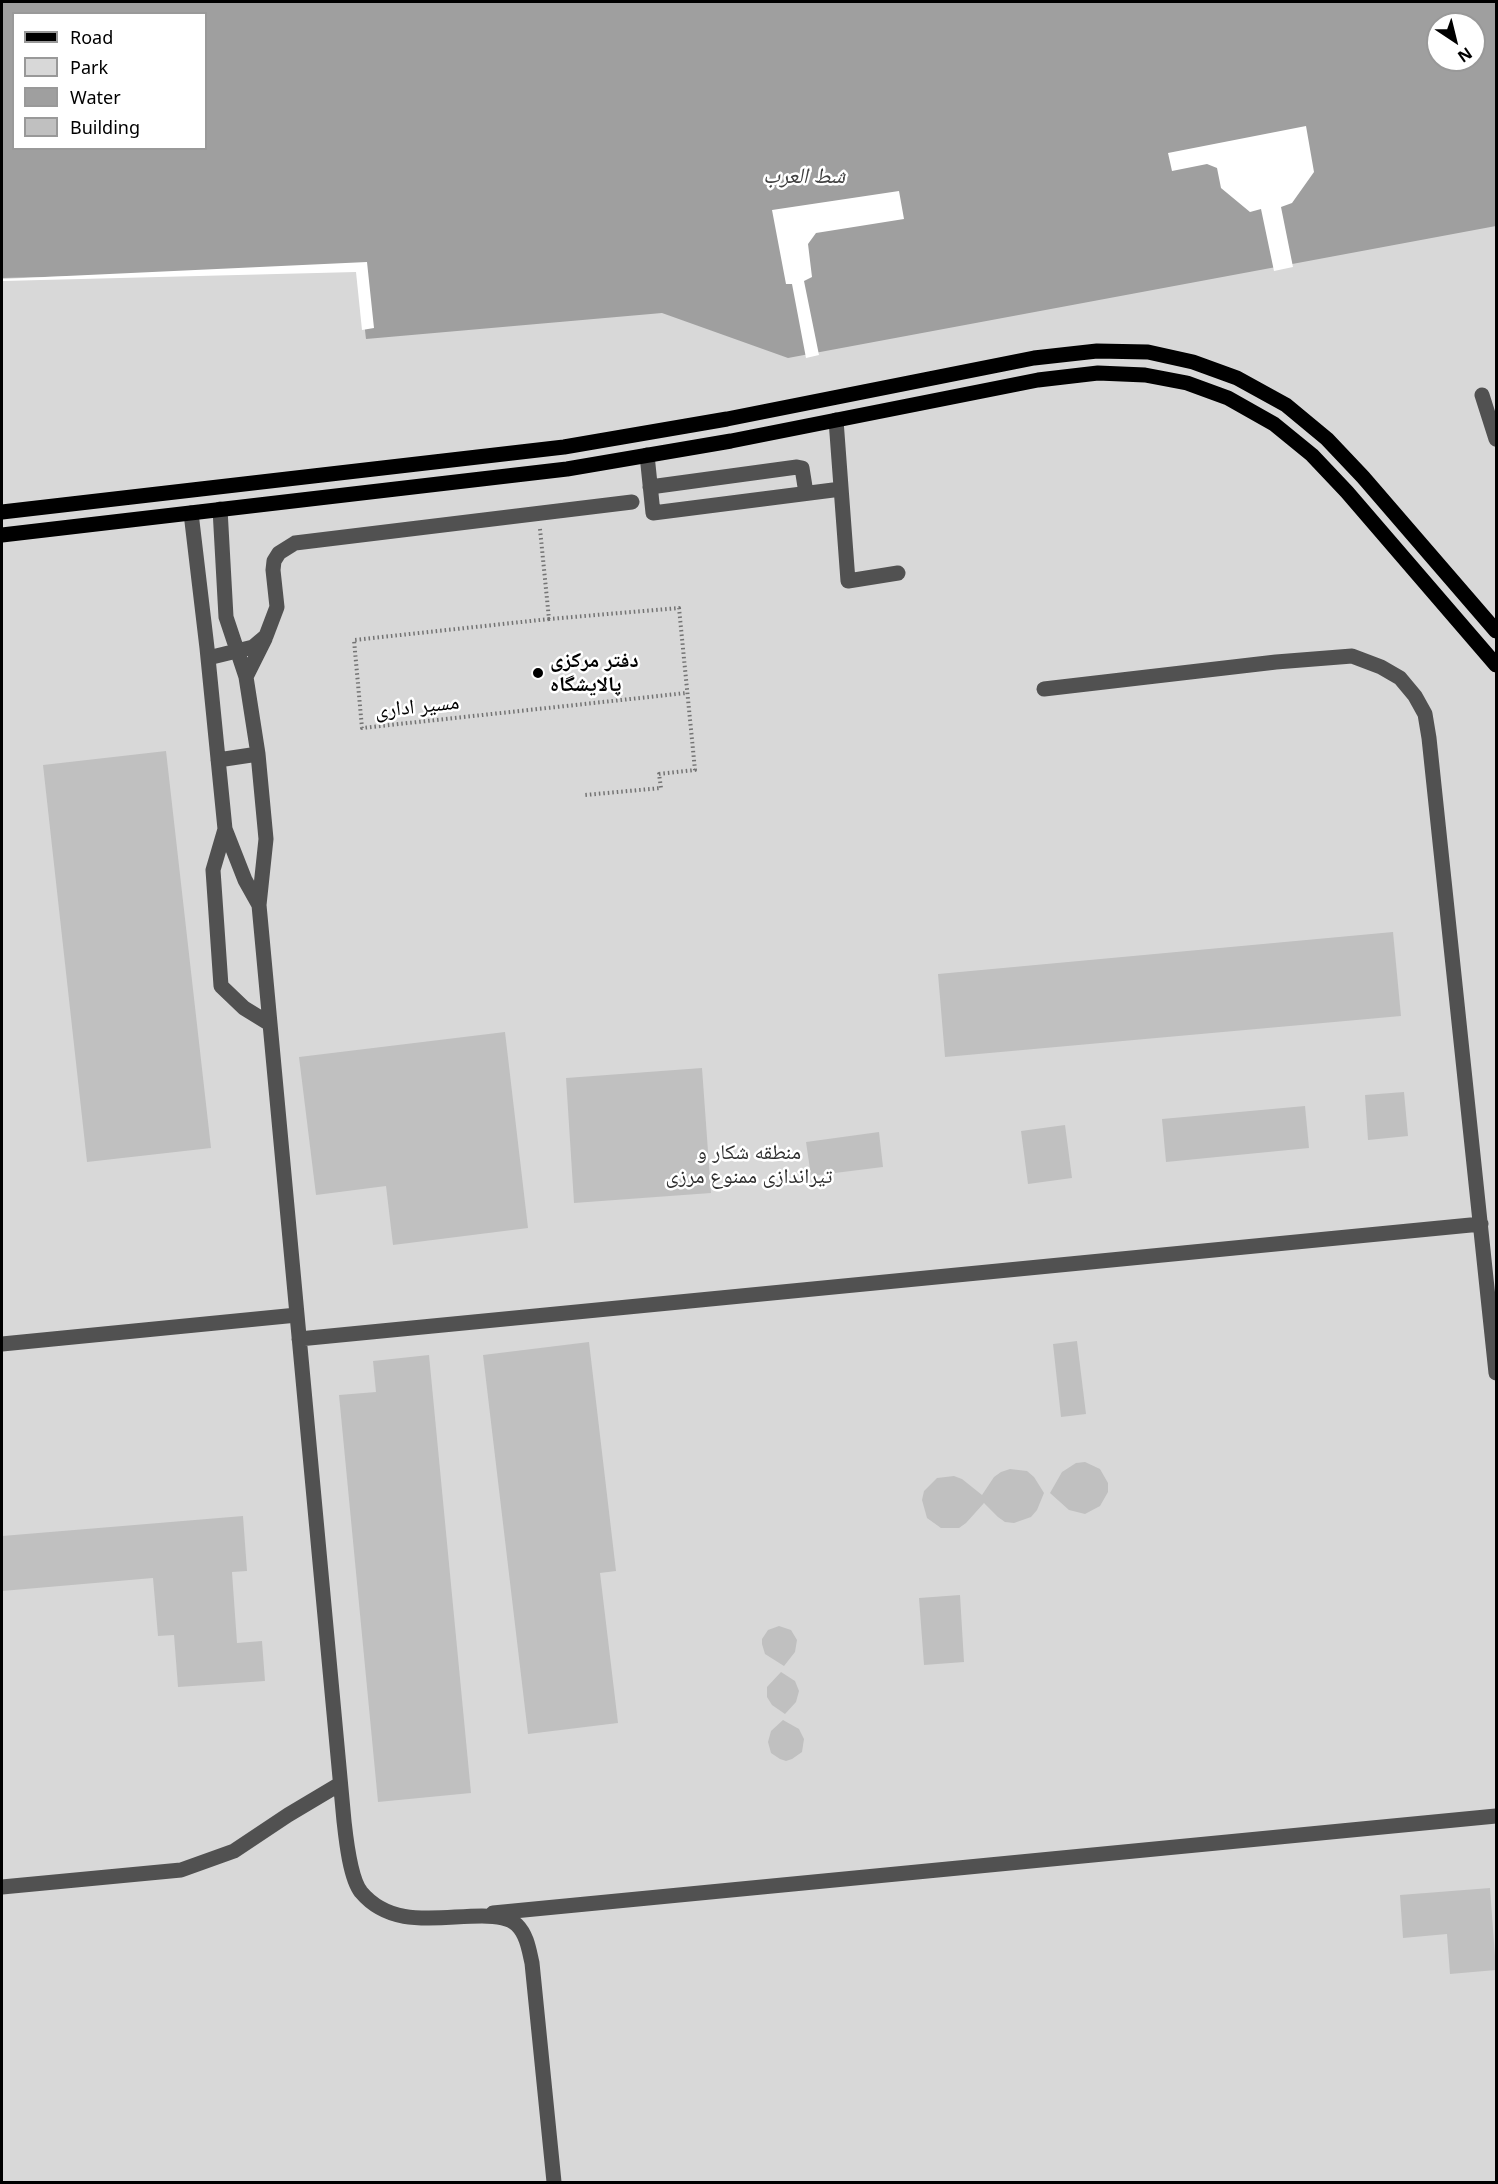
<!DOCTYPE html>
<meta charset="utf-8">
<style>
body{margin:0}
#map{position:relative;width:1498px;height:2184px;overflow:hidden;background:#fff;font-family:"Noto Sans",sans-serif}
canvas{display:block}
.frame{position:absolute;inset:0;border:3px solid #000;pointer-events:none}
.legend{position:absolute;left:12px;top:12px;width:195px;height:138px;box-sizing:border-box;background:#fff;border:2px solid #999;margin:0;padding:8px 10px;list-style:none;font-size:18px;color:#000}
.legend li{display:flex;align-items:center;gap:12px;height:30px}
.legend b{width:30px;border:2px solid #999}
.north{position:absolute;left:1426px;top:12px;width:60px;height:60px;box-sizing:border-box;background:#fff;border:2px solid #999;border-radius:50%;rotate:145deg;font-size:16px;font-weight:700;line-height:24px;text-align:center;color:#000}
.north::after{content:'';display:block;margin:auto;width:21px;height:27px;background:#000;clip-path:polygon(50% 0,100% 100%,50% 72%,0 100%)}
</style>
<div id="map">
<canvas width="1498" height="2184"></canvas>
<div class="frame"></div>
<ul class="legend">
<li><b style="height:8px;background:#000"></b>Road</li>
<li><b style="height:16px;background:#d8d8d8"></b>Park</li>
<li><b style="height:16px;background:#9f9f9f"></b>Water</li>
<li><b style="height:16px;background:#c0c0c0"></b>Building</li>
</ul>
<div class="north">N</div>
</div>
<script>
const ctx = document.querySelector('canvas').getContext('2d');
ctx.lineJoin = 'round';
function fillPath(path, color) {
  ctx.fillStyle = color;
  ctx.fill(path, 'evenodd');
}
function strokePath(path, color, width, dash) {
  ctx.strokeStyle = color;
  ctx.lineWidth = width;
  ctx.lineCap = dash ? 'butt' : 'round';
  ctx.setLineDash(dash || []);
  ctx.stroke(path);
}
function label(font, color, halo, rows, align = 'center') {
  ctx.font = font + ' "Noto Sans","Noto Naskh Arabic",sans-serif';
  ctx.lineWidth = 5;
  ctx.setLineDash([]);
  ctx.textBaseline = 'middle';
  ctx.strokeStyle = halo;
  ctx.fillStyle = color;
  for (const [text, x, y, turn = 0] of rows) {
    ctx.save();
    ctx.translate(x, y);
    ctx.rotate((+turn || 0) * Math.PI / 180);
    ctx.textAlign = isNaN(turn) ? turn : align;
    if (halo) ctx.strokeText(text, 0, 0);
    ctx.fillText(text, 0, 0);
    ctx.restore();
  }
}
const green = new Path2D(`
 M2,2H1496V2182H2ZM14,14H206V148H14ZM1438,24H1474V60H1438Z`);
const water = new Path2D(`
 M2,2H1496V226L788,358L662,313L366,339L358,269L2,278ZM14,14H206V148H14ZM1438,24H1474V60H1438Z`);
const pier = new Path2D(`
 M1306,126L1314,172L1292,203L1281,207L1293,267L1274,271L1261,209L1250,212L1221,188L1217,168L1207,164L1172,171L1168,153Z
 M899,191L904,219L816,233L808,244L812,277L804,281L819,355L806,358L792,284H786L772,210Z
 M367,262L374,328L362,330L356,272L2,281V279Z`);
const building = new Path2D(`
 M166,751L211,1148L87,1162L43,765Z
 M1393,932L1401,1016L945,1057L938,974Z
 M505,1032L528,1228L393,1245L386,1186L316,1195L299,1057Z
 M702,1068L711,1193L574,1203L566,1078Z
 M1404,1092L1408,1136L1368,1140L1365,1095Z
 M1305,1106L1309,1148L1166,1162L1162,1119Z
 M1065,1125L1072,1178L1028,1184L1021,1131Z
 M879,1132L883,1167L811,1176L806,1142Z
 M1077,1341L1086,1414L1061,1417L1053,1344Z
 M589,1342L616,1571L600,1573L618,1723L528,1734L483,1355Z
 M429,1355L471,1793L378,1802L339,1395L376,1392L373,1361Z
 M1085,1462L1100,1469L1108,1483V1492L1100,1506L1085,1514L1069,1510L1050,1493L1062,1472L1076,1463Z
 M1010,1469L1027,1471L1034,1477L1044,1493L1037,1510L1031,1517L1014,1523L1005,1522L998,1517L984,1503L966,1523L959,1528H941L927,1518L922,1500L924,1491L937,1478L954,1476L962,1479L982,1495L994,1477L1001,1472Z
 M243,1516L247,1571L232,1572L237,1643L262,1641L265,1681L178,1687L174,1635L158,1636L153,1578L2,1591V1536Z
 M960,1595L964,1662L924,1665L919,1598Z
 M779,1626L791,1630L797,1640L795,1652L784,1666L765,1654L762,1644V1639L768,1630Z
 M781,1672L795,1681L799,1691L796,1702L785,1714L772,1705L767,1697V1687Z
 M783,1720L799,1729L804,1739L802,1752L792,1759L786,1761L780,1759L771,1753L768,1742L771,1731Z
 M1490,1888L1496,1970L1450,1974L1447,1934L1403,1938L1400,1895Z`);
const path = new Path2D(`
 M540,529L549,619L679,608L695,770L659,774L661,788L585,795
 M549,619L354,640L362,728L686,693`);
const minor = new Path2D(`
 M1482,395L1496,439
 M836,420L848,581L898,573
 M647,455L653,513L841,489
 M650,487L797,467L802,468L806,493
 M220,509L226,617L246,677L258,754L266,839L259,905L344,1821C346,1839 350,1878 361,1892C392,1929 439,1916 482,1916C493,1916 509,1917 517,1925C527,1935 529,1950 532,1963L554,2182
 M191,513L207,648L225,829L245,880L259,905
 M208,658L253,647L266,636L277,607L273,570L274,561L279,553L295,543L632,502
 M246,677L265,639
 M1044,689L1276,662L1352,656L1381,667L1400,678L1415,696L1425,714L1429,738L1496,1373
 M218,760L258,754
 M225,829L213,870L221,986L244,1008L270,1024
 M299,1339L1481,1224
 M2,1344L297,1315
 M2,1887L181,1870L234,1851L288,1815L340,1784
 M493,1913L1496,1816`);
const major = new Path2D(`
 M2,512L564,447L727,419L1034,358L1097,351L1148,352L1193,362L1237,378L1286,405L1327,439L1363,477L1496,631
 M2,535L567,469L731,441L1038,380L1098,373L1145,375L1187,383L1228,398L1274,424L1312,455L1347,492L1496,665`);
const markers = [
 [538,673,6,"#000"]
];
const poiNames = [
 ["دفتر مرکزی",550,661],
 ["پالایشگاه",550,685]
];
const streetNames = [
 ["مسیر اداری",417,707,-6]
];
const parkNames = [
 ["منطقه شکار و",749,1153],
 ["تیراندازی ممنوع مرزی",749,1177]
];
const waterNames = [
 ["شط العرب",804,177]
];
fillPath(green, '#d8d8d8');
fillPath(water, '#9f9f9f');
fillPath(pier, '#fff');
fillPath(building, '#c0c0c0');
strokePath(major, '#dbdbdb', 16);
strokePath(path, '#737373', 4, [1.5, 3]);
strokePath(minor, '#515151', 15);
strokePath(major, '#000', 15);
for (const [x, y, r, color] of markers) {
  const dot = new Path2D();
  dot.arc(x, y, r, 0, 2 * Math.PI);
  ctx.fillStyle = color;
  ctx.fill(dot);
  strokePath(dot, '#fff', 2);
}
label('bold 21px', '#000', '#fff', poiNames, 'left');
label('21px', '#000', '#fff', streetNames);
label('21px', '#2f2f2f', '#fff', parkNames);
label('italic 22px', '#404040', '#fff', waterNames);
</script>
